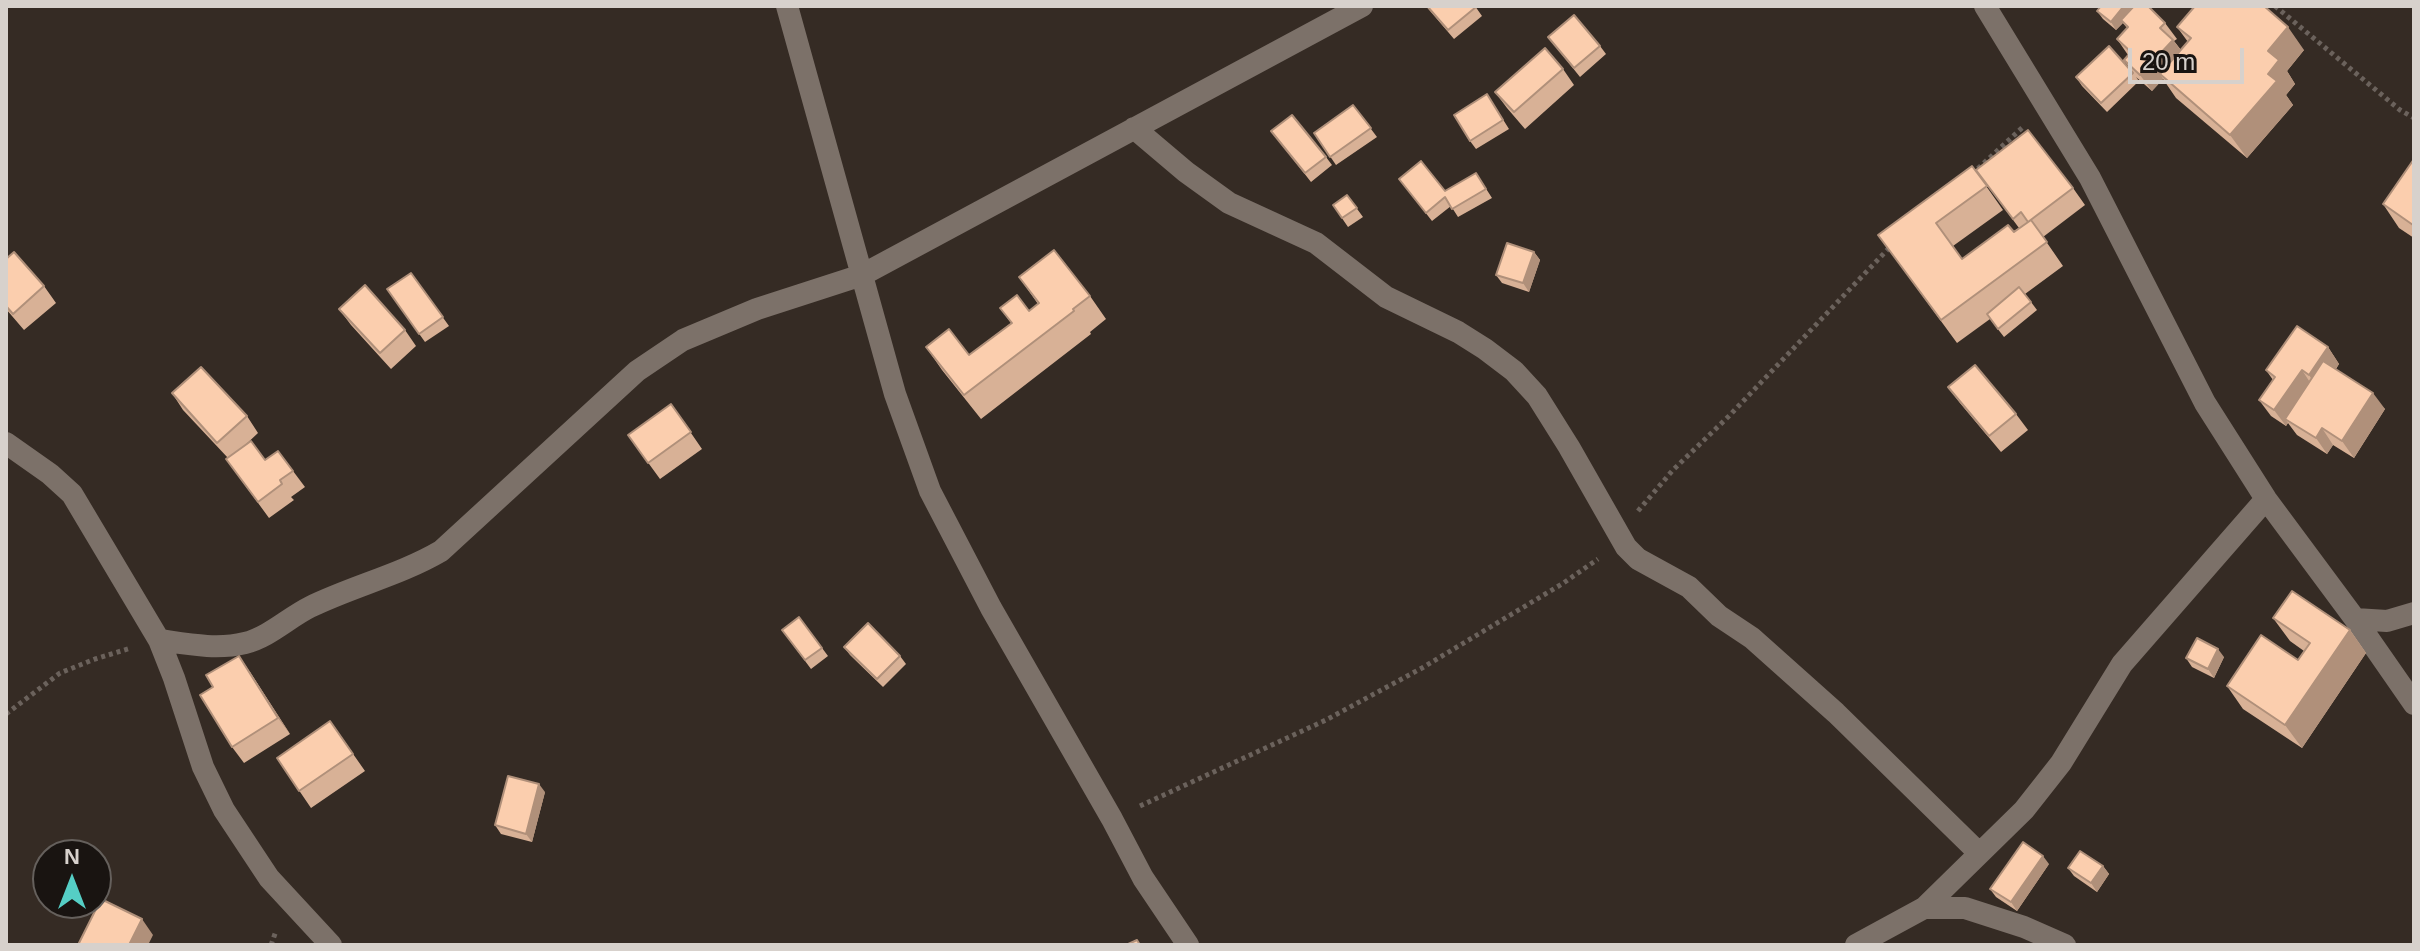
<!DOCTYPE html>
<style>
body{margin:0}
#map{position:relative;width:2420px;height:951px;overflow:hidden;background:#352b24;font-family:Helvetica,sans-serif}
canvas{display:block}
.frame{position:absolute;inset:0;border:8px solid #d7d1cc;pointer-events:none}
.north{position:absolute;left:32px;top:839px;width:80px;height:80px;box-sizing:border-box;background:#191411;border:2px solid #65605c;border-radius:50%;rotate:0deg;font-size:22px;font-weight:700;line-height:32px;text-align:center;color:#d7d1cc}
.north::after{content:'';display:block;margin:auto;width:28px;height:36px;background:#55cec5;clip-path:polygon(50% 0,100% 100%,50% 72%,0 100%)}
.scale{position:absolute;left:2128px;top:48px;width:116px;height:36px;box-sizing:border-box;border:4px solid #d7d1cc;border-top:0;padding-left:10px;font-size:24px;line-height:28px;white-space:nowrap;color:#d7d1cc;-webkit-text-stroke:6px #191411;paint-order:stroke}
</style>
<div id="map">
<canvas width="2420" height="951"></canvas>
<div class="frame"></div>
<div class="north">N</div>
<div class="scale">20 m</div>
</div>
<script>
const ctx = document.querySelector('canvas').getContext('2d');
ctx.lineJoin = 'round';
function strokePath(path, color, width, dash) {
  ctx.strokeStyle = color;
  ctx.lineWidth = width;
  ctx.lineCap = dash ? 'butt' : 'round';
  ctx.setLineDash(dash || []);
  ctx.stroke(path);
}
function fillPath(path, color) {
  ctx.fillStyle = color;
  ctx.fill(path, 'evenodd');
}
const path = new Path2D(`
 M2275,6L2400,110L2414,118
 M1972,174L2024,126
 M1638,511L1673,470L1729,416L1890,247
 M6,714L60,673L95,659L131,648
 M1140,806L1326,720L1422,668L1562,584L1598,559
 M271,945L276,931`);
const minor = new Path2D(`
 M787,6L895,394L930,491L991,608L1112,819L1143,878L1188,945
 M1985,6L2090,178L2205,403L2266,499L2355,619L2414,704
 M1134,128L1186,172L1229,203L1316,243L1386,297L1458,332L1485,349L1514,371L1537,396L1569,447L1626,547L1638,559L1689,587L1719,616L1752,638L1836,713L1979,853
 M6,443L50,474L72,494L159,640L174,678L203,767L224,810L269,878L331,945
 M2355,619L2387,621L2414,613
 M159,640C187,644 217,650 245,643C269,637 288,618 310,607C353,586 400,575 441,551L637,371L683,340L757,309L862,275L1362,6
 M1924,908H1965L2024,927L2065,945
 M1856,945L1924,908L2024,810L2061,763L2122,664L2266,499`);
const wall = new Path2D(`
 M1426,6H1475L1482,16L1454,39Z
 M2097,11L2165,23L2177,39L2174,41L2181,50L2188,42L2177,27L2304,50L2287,71L2295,84L2286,95L2293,105L2247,158L2176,98L2163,79L2152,91L2136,77L2139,81L2107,112L2082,86L2076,77L2132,72L2124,60L2128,55L2117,39L2127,28L2123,23L2116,30L2103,19Z
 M1548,37L1600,46L1606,54L1580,77Z
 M1563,69L1574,85L1525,129L1507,108L1495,92Z
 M1487,94L1509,129L1476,149L1470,141Z
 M1353,105L1377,137L1336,165L1314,133Z
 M1271,131L1326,157L1332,165L1311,182Z
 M2414,159V238L2399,228L2383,204Z
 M1972,166L2003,210L1953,246L1962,259L2019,228L1976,170L2073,188L2085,205L2043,237L2063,266L2025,294L2037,310L2004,337L1990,319L1957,343L1878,235Z
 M1476,173L1492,198L1458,217L1451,206L1432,221L1399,179L1445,191Z
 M1347,195L1363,217L1348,227L1333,205Z
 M1534,252L1540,260L1529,292L1502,283L1496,275Z
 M6,259L44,286L56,303L24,330L6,309Z
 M411,273L449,326L425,342L387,289Z
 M1019,277L1090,296L1106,319L1090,332L1091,334L981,419L942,370L926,347L969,355L1011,323L1000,308L1029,311L1038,304Z
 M339,309L405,330L416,346L391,369L351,325Z
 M2328,347L2339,364L2336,369L2385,409L2354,458L2333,445L2327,454L2297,435L2288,423L2286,426L2271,416L2259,400L2273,380L2266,370Z
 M1948,387L2016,414L2028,430L2001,452L1960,403Z
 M172,393L247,416L258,433L240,450L265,460L278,451L305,487L291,497L294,500L269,518L226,459L228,458L183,410Z
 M671,404L702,449L660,479L628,435Z
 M799,617L828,656L811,669L782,630Z
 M2273,618L2350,630L2366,653L2302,748L2243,709L2227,686L2298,660L2304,651L2290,641Z
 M844,647L900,656L906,664L883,687L850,655Z
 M2224,657L2214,678L2192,667L2186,658Z
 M250,672L290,734L244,763L232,747Z
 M330,721L365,771L311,808L277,758Z
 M545,792L532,842L501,834L495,825Z
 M2049,864L2017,911L1996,897L1990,889Z
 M2103,866L2109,874L2097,892L2074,876L2068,868Z`);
const shadedWall = new Path2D(`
 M2124,6H2134L2135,9L2116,30L2111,22Z
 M2288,27L2304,50L2287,71L2295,84L2286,95L2293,105L2247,158L2230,135L2268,74V51Z
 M2173,40L2185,56L2160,74L2163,79L2152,91L2140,75Z
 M1534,252L1540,260L1529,292L1523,283Z
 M2328,347L2339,364L2320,392L2309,375Z
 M2302,370L2313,387L2285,419L2288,423L2286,426L2274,410Z
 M2373,393L2385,409L2354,458L2342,441Z
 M2322,428L2333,445L2327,454L2316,438Z
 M2350,630L2366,653L2302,748L2285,725Z
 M2218,649L2224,657L2214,678L2208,669Z
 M239,656L250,672L290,734L278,718Z
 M539,784L545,792L532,842L526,834Z
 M2043,856L2049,864L2017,911L2011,902Z
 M2103,866L2109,874L2097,892L2091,883Z
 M142,919L153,935L148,945H129Z`);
const building = new Path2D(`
 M1427,6H1475L1476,7L1448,30Z
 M2101,6H2124L2111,22L2097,11Z
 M2134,6H2148L2165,23L2160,28L2173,40L2140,75L2124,60L2131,52L2117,39L2128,27L2121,20Z
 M2195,6H2264L2288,27L2268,51L2279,60L2268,74L2277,81L2230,135L2160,74L2191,38L2177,27Z
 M1574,15L1600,46L1574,68L1548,37Z
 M2109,46L2133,73L2101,103L2076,77Z
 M1545,48L1563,69L1514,112L1495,92Z
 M1487,94L1503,120L1470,141L1454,115Z
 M1353,105L1371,128L1330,157L1314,133Z
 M1292,115L1326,157L1305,173L1271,131Z
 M2028,130L2073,188L2028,222L2021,212L2013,219L1976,170Z
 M2414,159V223L2413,225L2383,204Z
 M1421,161L1445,191L1476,173L1486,189L1452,209L1445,197L1426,213L1399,179Z
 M1972,166L1987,186L1936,223L1962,259L2008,225L2014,232L2031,220L2047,242L1941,320L1878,235Z
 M1347,195L1357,208L1342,218L1333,205Z
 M1507,243L1534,252L1523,283L1496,275Z
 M1054,250L1090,296L1073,309L1074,311L964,395L926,347L949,329L969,355L1012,323L1000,308L1017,295L1029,311L1039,303L1019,277Z
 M14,252L44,286L13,314L6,306V259Z
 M411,273L443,317L419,334L387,289Z
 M365,285L405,330L380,353L339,309Z
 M2019,287L2031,302L1998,329L1987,314Z
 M2297,326L2328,347L2309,375L2302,370L2274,410L2259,400L2275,377L2266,370Z
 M2323,361L2373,393L2342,441L2322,428L2316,438L2285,419Z
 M1975,365L2016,414L1989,436L1948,387Z
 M201,367L247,416L217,443L172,393Z
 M671,404L691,432L648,463L628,435Z
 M251,441L265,460L278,451L293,471L280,480L282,484L258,502L226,459Z
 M2292,591L2350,630L2285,725L2227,686L2261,635L2298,660L2310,643L2273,618Z
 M799,617L822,648L805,660L782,630Z
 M868,623L900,656L877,679L844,647Z
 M2197,638L2218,649L2208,669L2186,658Z
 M239,656L278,718L232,747L200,695L213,687L206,675Z
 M330,721L353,754L299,791L277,758Z
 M508,776L539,784L526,834L495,825Z
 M2023,842L2043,856L2011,902L1990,889Z
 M2080,851L2103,866L2091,883L2068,868Z
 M101,899L142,919L129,945H78Z
 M1137,940L1140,945H1126Z`);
strokePath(path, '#6b625c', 5, [4, 4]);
strokePath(minor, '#7c7169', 22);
fillPath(wall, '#d8b196');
fillPath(shadedWall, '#b0907a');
fillPath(building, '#fbceae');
strokePath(building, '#b0907a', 2);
</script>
